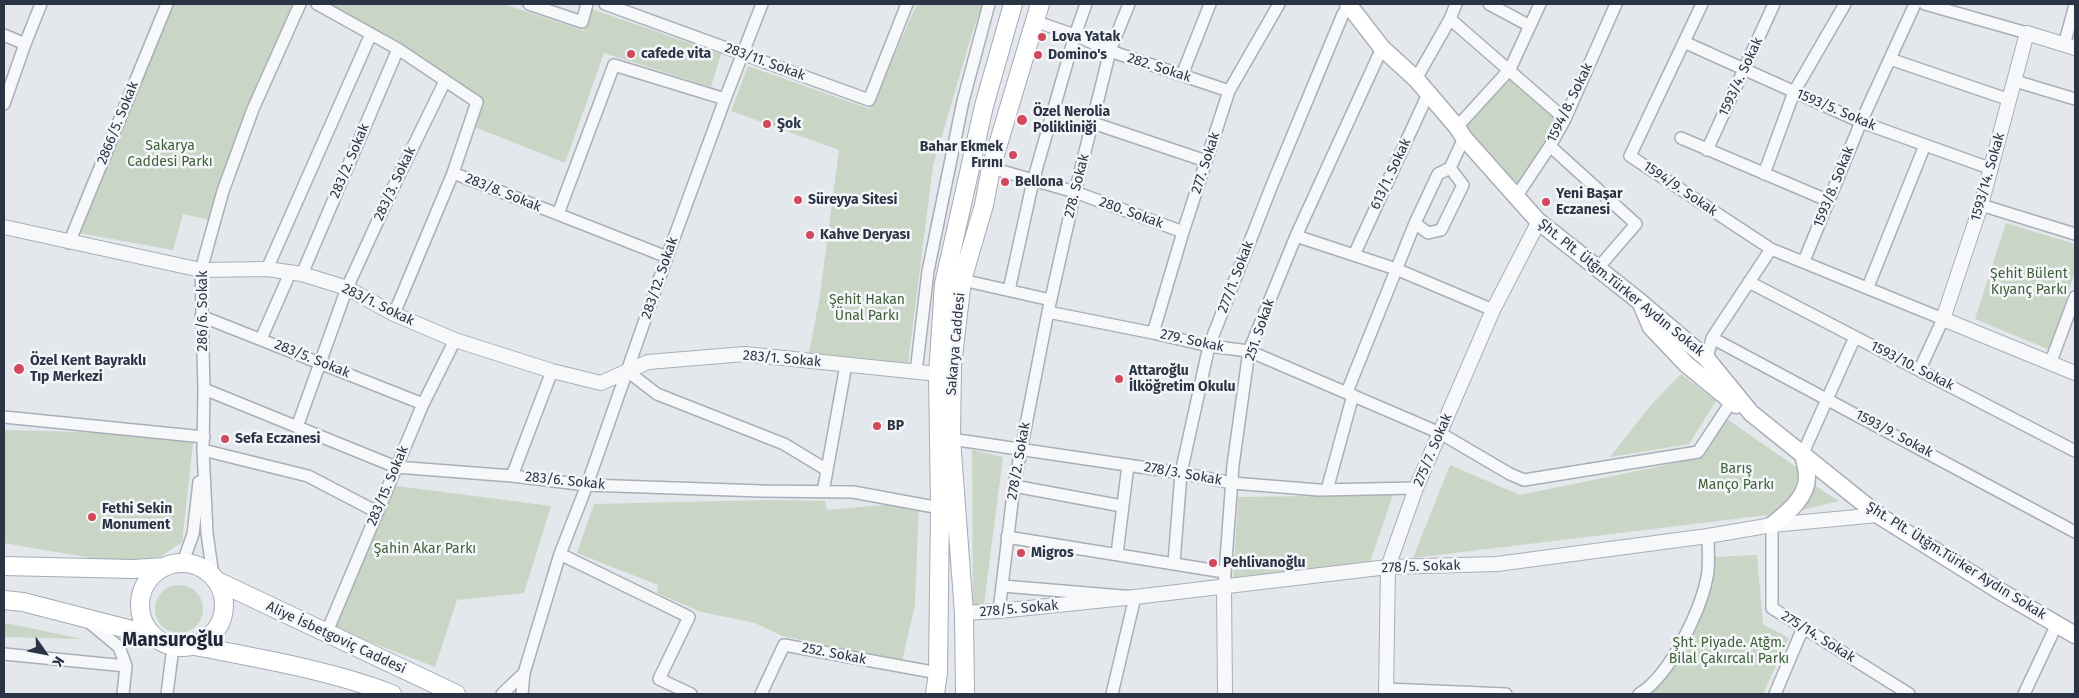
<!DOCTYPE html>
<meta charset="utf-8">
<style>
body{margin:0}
#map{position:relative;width:2079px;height:698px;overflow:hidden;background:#e4e7ec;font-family:"Fira Sans",sans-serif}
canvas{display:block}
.frame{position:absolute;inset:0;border:5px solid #2b3445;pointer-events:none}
.north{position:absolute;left:20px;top:628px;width:50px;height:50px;-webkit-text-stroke:4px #f4f6f9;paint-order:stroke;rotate:123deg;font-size:14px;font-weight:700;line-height:20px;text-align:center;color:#2b3445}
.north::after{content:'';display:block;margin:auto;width:18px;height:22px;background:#2b3445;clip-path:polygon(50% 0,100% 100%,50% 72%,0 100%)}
</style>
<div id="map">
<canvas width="2079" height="698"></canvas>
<div class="frame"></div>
<div class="north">K</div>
</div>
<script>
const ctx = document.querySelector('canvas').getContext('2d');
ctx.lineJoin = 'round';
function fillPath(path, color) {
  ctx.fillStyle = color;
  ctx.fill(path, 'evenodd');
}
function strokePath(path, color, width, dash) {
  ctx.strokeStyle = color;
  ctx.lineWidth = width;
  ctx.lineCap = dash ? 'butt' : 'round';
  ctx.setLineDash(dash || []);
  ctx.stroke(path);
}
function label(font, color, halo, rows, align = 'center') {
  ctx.font = font + ' "Fira Sans",sans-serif';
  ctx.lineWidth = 5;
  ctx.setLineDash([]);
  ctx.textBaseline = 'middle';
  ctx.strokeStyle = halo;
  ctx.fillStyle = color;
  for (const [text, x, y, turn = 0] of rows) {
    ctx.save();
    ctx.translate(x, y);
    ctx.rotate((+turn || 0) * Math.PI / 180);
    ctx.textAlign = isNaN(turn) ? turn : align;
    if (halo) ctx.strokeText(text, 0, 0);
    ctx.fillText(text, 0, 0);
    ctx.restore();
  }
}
const green = new Path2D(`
 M167,4H296L210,220L183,214L173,250L73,232Z
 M324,4H504L584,31L592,9L721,54L711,87L604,53L565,163L472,126L476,102Z
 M917,4H983L973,30L933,166L908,363L809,353L820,295L839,150L731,111L748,66L870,109Z
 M1511,76L1562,120L1519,185L1462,127Z
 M2006,223L2075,244V271L2050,350L1975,319Z
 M1681,374L1716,401L1689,444L1610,457L1651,405Z
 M1727,419L1799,469C1795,489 1792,501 1776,514L1413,558L1450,465L1520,495L1700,458Z
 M4,430L194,435L182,542L160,557L114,562L4,543Z
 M972,450L1003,457L983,612L973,611Z
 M1811,483L1839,501L1802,510Z
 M389,485L551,506L524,593L457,600L435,667L329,626Z
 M1393,495L1370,562L1233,583L1238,497Z
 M767,500L825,501L827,510L894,504H919L915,605L902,661L782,636L755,623L701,612L657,593L658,585L577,553L594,504Z
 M1757,555L1763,624L1789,638L1763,694H1646L1675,664L1713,557Z
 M155 609a24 24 0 1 1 48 0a24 24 0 1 1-48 0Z
 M4,624H10L83,639L4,637Z`);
const minor = new Path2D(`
 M317,4L398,49L477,102L453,173
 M529,4L582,22L587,4
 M605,4L869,100L907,4
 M1489,4L1530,26
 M1702,4L1630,156L1771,249
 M1925,4L2027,33
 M1450,19L1565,119
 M1034,21L1075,35L1110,51L1229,91
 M4,35L25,44L4,104
 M1684,42L1861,122L1992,169
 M25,44L41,4
 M2064,45L2075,5
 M1890,59L2010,100
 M1182,75L1210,4
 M1416,79L1450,19L1456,4
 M2015,81L2075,99
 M1093,123L1206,161
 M1457,127L1510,69L1540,4
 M1681,138L1829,201
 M1550,146L1636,224L1598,268
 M1707,150L1774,4
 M991,168L1075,192L1183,232
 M1764,174L1794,92L1845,4
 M1516,197L1550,146L1565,119L1616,4
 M1981,205L2075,234
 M558,214L614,65L725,99
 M1415,223L1428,233L1441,230L1463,185L1450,168
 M1296,236L1396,269L1493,310
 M69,243L167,4
 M1354,255L1428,94
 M1804,261L1861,122L1915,4
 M267,269L371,34
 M302,274L398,49
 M962,280L1051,300
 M1749,282L2075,451
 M1868,287L1925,145
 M1009,290L1033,181L1075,35L1086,4
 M1048,312L1153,333L1209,346L1249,351L1440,433L1510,474L1524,480L1698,452L1731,402
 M394,314L453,173L667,257
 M201,316L423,404
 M1153,333L1183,232L1229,91L1279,4
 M1712,338L2075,532
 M261,339L290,273
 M1707,359L1712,338L1771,249L1943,319L1920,369
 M2050,364L2075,297
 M627,371L657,394L784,444L827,470
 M916,372L928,271L963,101L989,4
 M204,389L396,467L512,476L587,485L762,491L853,492L940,508
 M1347,392L1415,223L1438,174L1450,168L1464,138
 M4,417L204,437
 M297,427L347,288L392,190L445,81
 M951,439L1181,473L1232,483L1319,490L1416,488
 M203,450L308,476L377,512
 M1803,453L1855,337
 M512,476L552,371
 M1014,486L1122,506
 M1327,490L1353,395
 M823,492L846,365
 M1772,525V608L1909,694
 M1007,537L1224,572
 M560,554L689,617L659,679L691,694
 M1117,554L1128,465
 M183,562L193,534L199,482
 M1174,563L1181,473L1209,346L1272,185L1343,14L1351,4
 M213,576L207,533L203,450L204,389L201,270L223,191L253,109L300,4
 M1003,586L1135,597L1112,694
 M1224,587L1233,465L1249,351L1296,236L1382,48
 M999,611L1014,486L1048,312L1075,192L1110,51L1129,4
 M90,623L119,647L126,666L123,694
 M326,634L423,404L455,340
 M4,654L126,666
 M1386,689L1506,694
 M167,694L173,647
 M502,694L524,673
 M522,694L524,673L560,554L587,485L667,257L725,99L762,4
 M761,694L784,645L938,673
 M1639,694C1670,676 1703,607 1708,571C1709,560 1708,548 1708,536
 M1775,694L1803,628
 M2024,694L2057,624`);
const tertiary = new Path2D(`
 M2075,48L2027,33L1981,205L1943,319L2075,373
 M4,227L201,270L267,269L302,274L347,288L394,314L455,340L552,371L601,383L648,362L745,354L938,374
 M1224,587L1225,694
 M964,613L999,611L1135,597L1388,567L1497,564L1708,536L1772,525L1878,515
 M1386,694L1388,567L1416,488L1493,310L1539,221`);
const secondary = new Path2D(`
 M1348,4L1382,48L1416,79L1457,127L1464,138L1538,221L1639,301L1707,359L1751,413L1878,515L1998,590L2075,635
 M1642,306L1651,327L1686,364L1736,405
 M1772,525C1786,514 1808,497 1807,476C1807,469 1804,460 1803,453`);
const primary = new Path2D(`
 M140 605a42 42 0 1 1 84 0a42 42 0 1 1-84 0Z
 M4,566L133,569L165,567
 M217,581L456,694
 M4,600L23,602L151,635
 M195,646C262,659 329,670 392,694
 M935,694L938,673L940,508L938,374L944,284L984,106L1013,4
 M965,694L964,613L951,439L952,365L962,280L984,205L991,168L1040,4`);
const markers = [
 [1042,37,5,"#d1495b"],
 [631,54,5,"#d1495b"],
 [1038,55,5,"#d1495b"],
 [1022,120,6,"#d1495b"],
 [767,124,5,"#d1495b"],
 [1013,155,5,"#d1495b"],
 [1005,182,5,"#d1495b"],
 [798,200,5,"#d1495b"],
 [1546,202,5,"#d1495b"],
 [810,235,5,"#d1495b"],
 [19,369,6,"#d1495b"],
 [1119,379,5,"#d1495b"],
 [877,426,5,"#d1495b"],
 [225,439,5,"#d1495b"],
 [92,517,5,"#d1495b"],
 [1021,553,5,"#d1495b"],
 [1213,563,5,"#d1495b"]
];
const poiNames = [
 ["Lova Yatak",1052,37],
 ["cafede vita",641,54],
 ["Domino's",1048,55],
 ["Özel Nerolia",1033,112],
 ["Polikliniği",1033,128],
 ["Şok",777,124],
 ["Bahar Ekmek",1003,147,"right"],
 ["Fırını",1003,163,"right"],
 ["Bellona",1015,182],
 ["Yeni Başar",1556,194],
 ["Eczanesi",1556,210],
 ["Süreyya Sitesi",808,200],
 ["Kahve Deryası",820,235],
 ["Özel Kent Bayraklı",30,361],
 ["Tıp Merkezi",30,377],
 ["Attaroğlu",1129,371],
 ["İlköğretim Okulu",1129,387],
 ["BP",887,426],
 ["Sefa Eczanesi",235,439],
 ["Fethi Sekin",102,509],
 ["Monument",102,525],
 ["Migros",1031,553],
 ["Pehlivanoğlu",1223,563]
];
const streetNames = [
 ["283/11. Sokak",765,62,20],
 ["282. Sokak",1159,68,18],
 ["1593/4. Sokak",1741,77,-65],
 ["1594/8. Sokak",1570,103,-64],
 ["1593/5. Sokak",1836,110,23],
 ["2866/5. Sokak",118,123,-68],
 ["283/2. Sokak",350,161,-67],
 ["277. Sokak",1206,163,-72],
 ["613/1. Sokak",1391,174,-65],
 ["1593/14. Sokak",1988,177,-74],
 ["283/3. Sokak",395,184,-65],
 ["278. Sokak",1077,186,-76],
 ["1593/8. Sokak",1834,187,-68],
 ["1594/9. Sokak",1680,189,34],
 ["283/8. Sokak",503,193,22],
 ["280. Sokak",1131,213,20],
 ["277/1. Sokak",1236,277,-69],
 ["283/12. Sokak",660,278,-71],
 ["Şht. Plt. Ütğm.Türker Aydın Sokak",1621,288,39],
 ["283/1. Sokak",378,305,26],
 ["286/6. Sokak",203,311,-90],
 ["251. Sokak",1260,330,-71],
 ["279. Sokak",1192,341,12],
 ["Sakarya Caddesi",956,344,-85],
 ["283/5. Sokak",312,359,22],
 ["283/1. Sokak",782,359,5],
 ["1593/10. Sokak",1912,366,27],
 ["1593/9. Sokak",1894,434,28],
 ["275/7. Sokak",1433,450,-67],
 ["278/2. Sokak",1019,461,-80],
 ["278/3. Sokak",1183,474,10],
 ["283/6. Sokak",565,481,6],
 ["283/15. Sokak",388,486,-67],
 ["Şht. Plt. Ütğm.Türker Aydın Sokak",1956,561,32],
 ["278/5. Sokak",1421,567,-2],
 ["278/5. Sokak",1019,609,-5],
 ["275/14. Sokak",1818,637,32],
 ["Aliye İsbetgoviç Caddesi",336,638,25],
 ["252. Sokak",834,654,11]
];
const parkNames = [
 ["Sakarya",170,146],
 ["Caddesi Parkı",170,162],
 ["Şehit Bülent",2029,274],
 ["Kıyanç Parkı",2029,290],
 ["Şehit Hakan",867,300],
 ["Ünal Parkı",867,316],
 ["Barış",1736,469],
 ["Manço Parkı",1736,485],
 ["Şahin Akar Parkı",425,549],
 ["Şht. Piyade. Atğm.",1729,643],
 ["Bilal Çakırcalı Parkı",1729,659]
];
const districtNames = [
 ["Mansuroğlu",173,641]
];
fillPath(green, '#c9d6c5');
strokePath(minor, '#a9aeb7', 14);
strokePath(tertiary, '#a9aeb7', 16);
strokePath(secondary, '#a9aeb7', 19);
strokePath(primary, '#a3abb8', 20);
strokePath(minor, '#f7f8fa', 11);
strokePath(tertiary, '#f7f8fa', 14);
strokePath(secondary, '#fff', 16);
strokePath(primary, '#fff', 18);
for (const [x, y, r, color] of markers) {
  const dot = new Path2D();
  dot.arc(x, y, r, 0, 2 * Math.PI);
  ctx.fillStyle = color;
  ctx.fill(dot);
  strokePath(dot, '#f4f6f9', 2);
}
label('bold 14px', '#2b3445', '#f4f6f9', poiNames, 'left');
label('14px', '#2b3445', '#f4f6f9', streetNames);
label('14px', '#3f6138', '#f4f6f9', parkNames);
label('bold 19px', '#1d2536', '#f4f6f9', districtNames);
</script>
